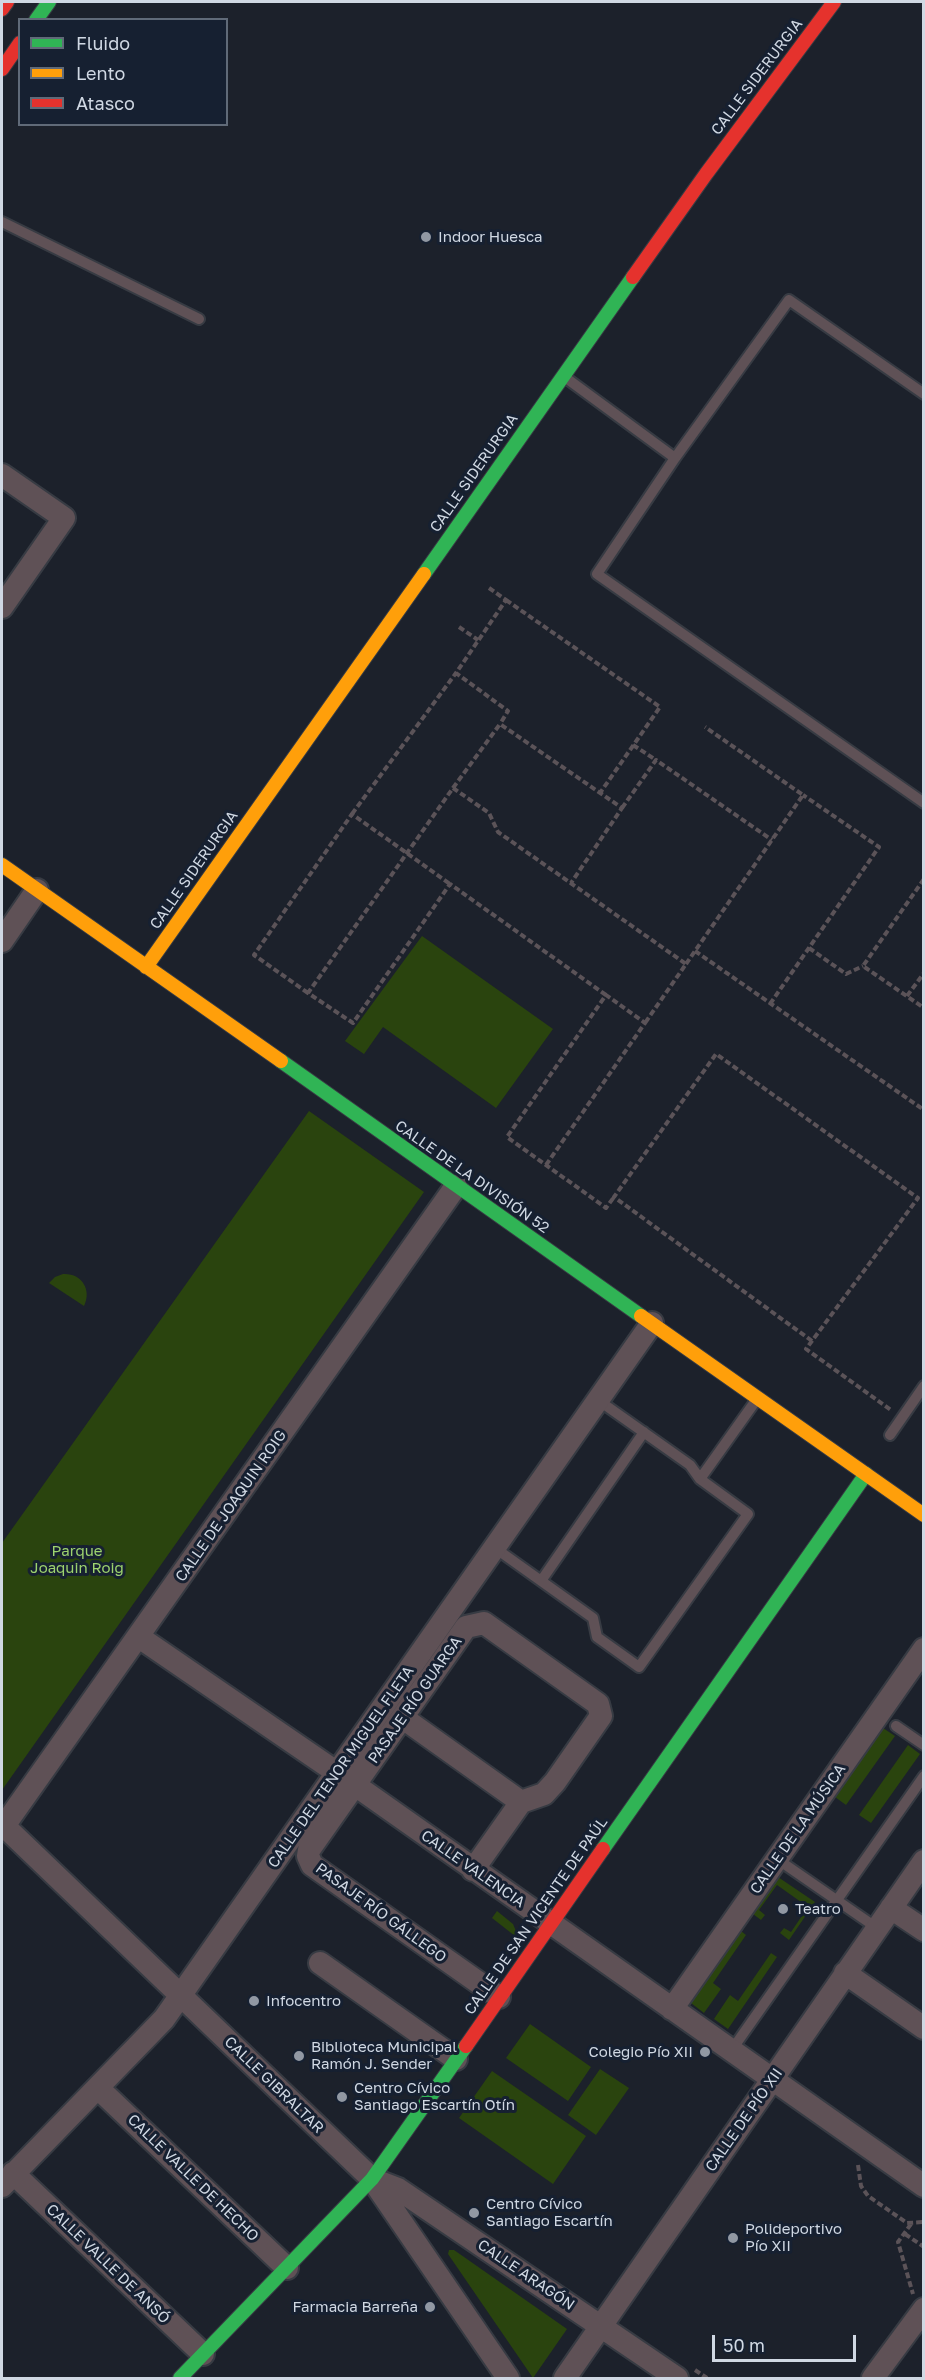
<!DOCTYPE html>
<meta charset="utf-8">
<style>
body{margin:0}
#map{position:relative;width:925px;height:2380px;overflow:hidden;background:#1c212b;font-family:"Golos Text",sans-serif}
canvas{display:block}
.frame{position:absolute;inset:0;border:3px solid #d0d8e3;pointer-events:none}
.legend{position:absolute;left:18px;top:18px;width:210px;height:108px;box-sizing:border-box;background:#162031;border:2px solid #606a78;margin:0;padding:8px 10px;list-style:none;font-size:18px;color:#d0d8e3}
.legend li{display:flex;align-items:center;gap:12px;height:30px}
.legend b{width:30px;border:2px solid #606a78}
.scale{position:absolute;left:712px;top:2335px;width:144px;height:27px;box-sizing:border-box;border:3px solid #d0d8e3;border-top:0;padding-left:8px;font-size:18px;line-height:21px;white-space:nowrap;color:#d0d8e3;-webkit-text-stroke:4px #162031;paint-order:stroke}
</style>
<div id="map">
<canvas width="925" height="2380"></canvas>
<div class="frame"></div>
<ul class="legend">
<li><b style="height:8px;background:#30b455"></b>Fluido</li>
<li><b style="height:8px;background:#ff9f0a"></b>Lento</li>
<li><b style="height:8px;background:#e5322d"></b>Atasco</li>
</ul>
<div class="scale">50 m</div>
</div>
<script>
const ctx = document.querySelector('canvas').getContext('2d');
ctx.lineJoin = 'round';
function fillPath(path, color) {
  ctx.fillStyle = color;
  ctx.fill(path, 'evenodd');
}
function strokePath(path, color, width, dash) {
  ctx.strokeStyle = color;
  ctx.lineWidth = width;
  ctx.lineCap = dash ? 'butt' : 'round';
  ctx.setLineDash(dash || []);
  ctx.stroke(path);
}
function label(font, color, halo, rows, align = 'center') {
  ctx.font = font + ' "Golos Text",sans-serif';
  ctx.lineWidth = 6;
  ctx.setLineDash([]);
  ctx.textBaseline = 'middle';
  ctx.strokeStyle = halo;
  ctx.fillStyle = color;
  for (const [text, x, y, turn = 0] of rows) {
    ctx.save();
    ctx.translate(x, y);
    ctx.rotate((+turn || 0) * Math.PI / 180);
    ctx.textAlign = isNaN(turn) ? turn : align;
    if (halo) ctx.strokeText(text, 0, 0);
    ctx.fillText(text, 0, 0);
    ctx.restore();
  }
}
const green = new Path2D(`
 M422,936L553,1029L496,1108L383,1027L364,1054L345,1041Z
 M309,1111L424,1192L2,1790V1543Z
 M63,1274C82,1273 92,1290 84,1306L49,1283L55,1277Z
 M883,1728L895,1736L846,1805L835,1797Z
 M908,1745L920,1754L871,1823L859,1815Z
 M778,1877L815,1902L789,1940L780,1933L784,1928L791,1932L808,1907L777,1885L759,1910L765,1915L761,1920L753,1914Z
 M497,1911L513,1924L518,1936L503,1960L500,1958L511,1945L515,1936L492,1918Z
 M741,1931L746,1935L713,1983L721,1989L704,2013L691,2003Z
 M771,1953L777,1957L728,2029L714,2019L730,1995L738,2001Z
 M530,2024L591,2067L568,2101L506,2058Z
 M600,2069L629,2088L596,2135L568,2115Z
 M492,2071L586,2136L553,2184L459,2118Z
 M449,2250H454L567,2329L533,2378L448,2254Z`);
const path = new Path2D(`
 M489,588L506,600L456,673L508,711L500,724
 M506,600L660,707L600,793
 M459,627L478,640
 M633,745L656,760
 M453,788L500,724L622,808L571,883
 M622,808L656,760L772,840
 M352,814L456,673
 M924,879L863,966L924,1008
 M809,948L846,974L863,966
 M695,951L924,1110
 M686,964L803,795L705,727
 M308,993L254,955L352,814L450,884
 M606,995L450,884L353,1023L308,993L453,788L489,813L498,832L686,964L645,1023
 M907,996L924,973
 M770,1004L879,847L803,795
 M546,1165L645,1023L606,995L507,1137L606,1208L614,1197
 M812,1341L614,1197L716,1054L918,1198L806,1349L891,1410
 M858,2165L861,2186L868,2196L907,2223L924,2222
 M911,2224L898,2242L913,2294
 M905,2234L924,2247
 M695,2370L707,2378`);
const lane = new Path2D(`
 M2,222L199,319
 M566,378L675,458
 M924,394L789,300L675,458L597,574L924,803
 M890,1435L924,1386
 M700,1479L757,1399
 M495,1548L593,1618L597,1637L639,1667L748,1514L700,1479L690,1465L598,1400
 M541,1581L644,1432
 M896,1726L924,1745
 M777,1859L877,1928
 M731,2051L924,1776`);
const street = new Path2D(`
 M2,475L64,518L2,607
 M2,941L37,890
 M139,1637L355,1785L924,2186
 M403,1718L521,1802
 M2,1824L372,2179L508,2378
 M4,1826L456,1186
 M473,1870L521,1802L544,1794L555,1782L601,1716L598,1704L484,1623L466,1627L309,1850L308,1856L312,1865L499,1997
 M891,1908L924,1930
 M320,1963L456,2059
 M845,1973L924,2028
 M672,2009L924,1649
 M98,2088L287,2268
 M13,2173L203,2354
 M372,2179L398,2189L677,2378
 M2,2186L164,2019L652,1323
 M565,2378L924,1861
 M873,2378L924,2309`);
const fast = new Path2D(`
 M36,20L49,2
 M424,574L633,277
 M281,1061L641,1316
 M603,1849L866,1474
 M180,2378L372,2179L466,2046`);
const slow = new Path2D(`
 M2,865L281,1061
 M146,967L424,574
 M641,1316L924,1515`);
const jam = new Path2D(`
 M2,9L7,2
 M2,69L20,43
 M633,277L706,174L834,2
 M466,2046L603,1849`);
const markers = [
 [426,237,6,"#9198a3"],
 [783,1909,6,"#9198a3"],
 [254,2001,6,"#9198a3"],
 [705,2052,6,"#9198a3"],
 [299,2056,6,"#9198a3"],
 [342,2097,6,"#9198a3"],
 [474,2213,6,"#9198a3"],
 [733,2238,6,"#9198a3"],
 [430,2307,6,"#9198a3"]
];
const streetNames = [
 ["CALLE SIDERURGIA",757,77,-53],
 ["CALLE SIDERURGIA",474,473,-55],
 ["CALLE SIDERURGIA",194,870,-55],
 ["CALLE DE LA DIVISIÓN 52",472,1177,35],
 ["CALLE DE JOAQUIN ROIG",231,1506,-55],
 ["PASAJE RÍO GUARGA",415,1700,-55],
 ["CALLE DEL TENOR MIGUEL FLETA",341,1767,-55],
 ["CALLE DE LA MÚSICA",798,1829,-55],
 ["CALLE VALENCIA",473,1869,35],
 ["PASAJE RÍO GÁLLEGO",381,1913,36],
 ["CALLE DE SAN VICENTE DE PAÚL",536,1916,-55],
 ["CALLE GIBRALTAR",274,2085,44],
 ["CALLE DE PÍO XII",744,2120,-55],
 ["CALLE VALLE DE HECHO",193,2178,44],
 ["CALLE VALLE DE ANSÓ",108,2264,44],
 ["CALLE ARAGÓN",526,2275,34]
];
const poiNames = [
 ["Indoor Huesca",438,237],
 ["Teatro",795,1909],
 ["Infocentro",266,2001],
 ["Biblioteca Municipal",311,2047],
 ["Ramón J. Sender",311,2064],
 ["Colegio Pío XII",693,2052,"right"],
 ["Centro Cívico",354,2088],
 ["Santiago Escartín Otín",354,2105],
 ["Centro Cívico",486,2204],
 ["Santiago Escartín",486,2221],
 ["Polideportivo",745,2229],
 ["Pío XII",745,2246],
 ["Farmacia Barreña",418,2307,"right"]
];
const parkNames = [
 ["Parque",77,1551],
 ["Joaquin Roig",77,1568]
];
fillPath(green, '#2a440e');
strokePath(lane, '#373b43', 14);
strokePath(street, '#373b43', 26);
strokePath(fast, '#373b43', 16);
strokePath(slow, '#373b43', 16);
strokePath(jam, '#373b43', 16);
strokePath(path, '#5b5358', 4, [6, 3]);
strokePath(lane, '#5f5156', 10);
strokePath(street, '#5f5156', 22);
strokePath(fast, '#30b455', 14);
strokePath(slow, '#ff9f0a', 14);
strokePath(jam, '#e5322d', 14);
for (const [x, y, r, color] of markers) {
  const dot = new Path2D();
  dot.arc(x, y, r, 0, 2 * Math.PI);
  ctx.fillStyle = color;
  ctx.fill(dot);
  strokePath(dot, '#162031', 2);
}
label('15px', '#d0d8e3', '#162031', streetNames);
label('15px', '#d0d8e3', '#162031', poiNames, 'left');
label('15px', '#9dd36f', '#162031', parkNames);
</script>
